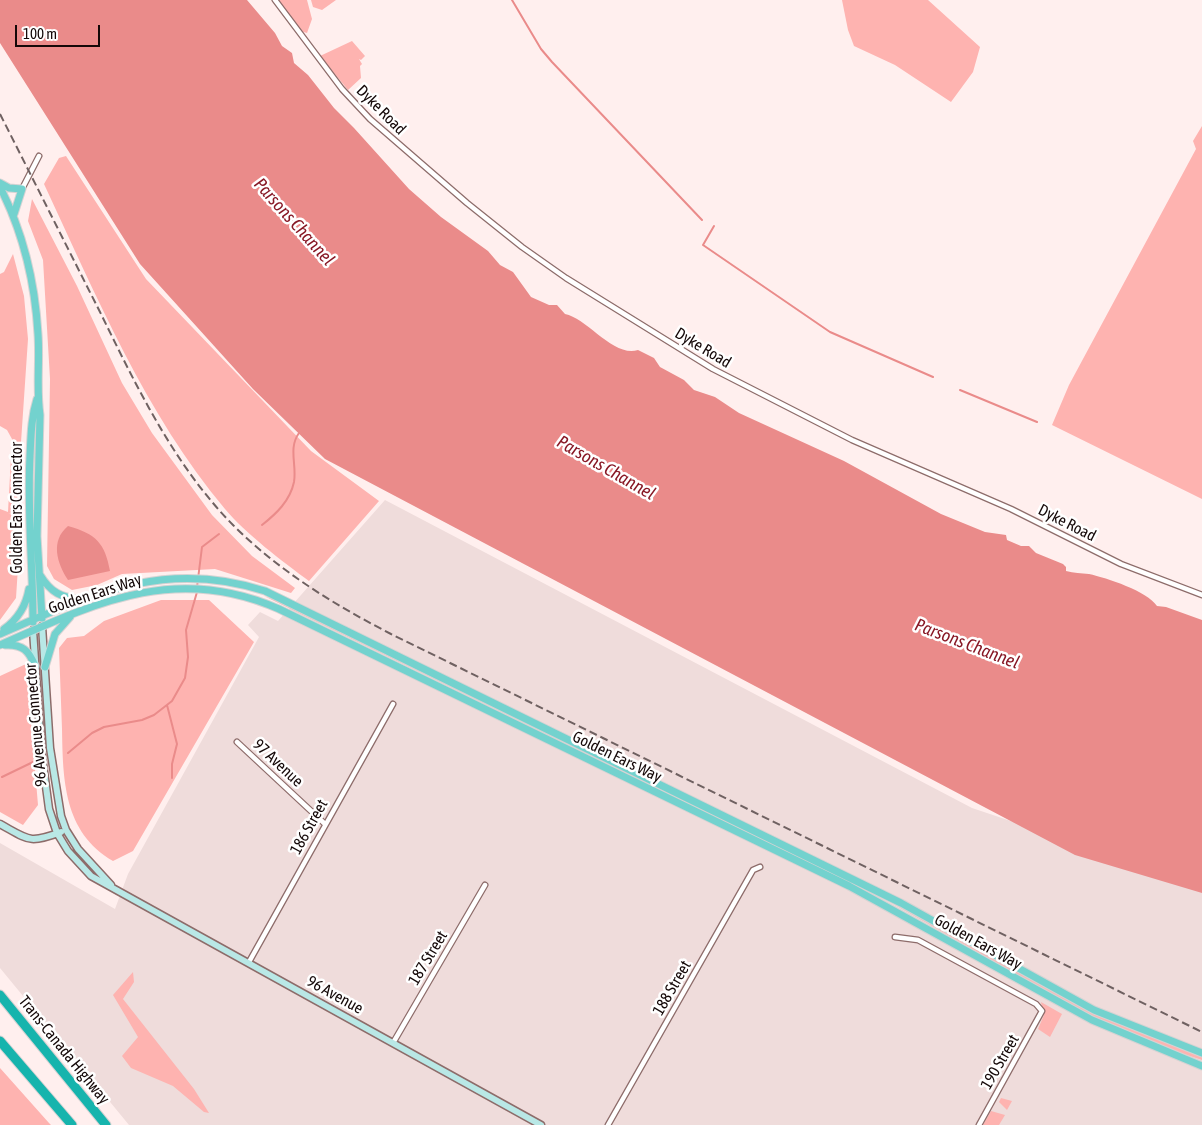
<!DOCTYPE html>
<style>
body{margin:0}
#map{position:relative;width:1202px;height:1125px;overflow:hidden;background:#ffefee;font-family:"Asap Condensed",sans-serif}
canvas{display:block}
.scale{position:absolute;left:15px;top:25px;width:85px;height:22px;box-sizing:border-box;border:2px solid #140808;border-top:0;padding-left:6px;font-size:15px;line-height:18px;white-space:nowrap;color:#140808;-webkit-text-stroke:4px #fff;paint-order:stroke}
</style>
<div id="map">
<canvas width="1202" height="1125"></canvas>
<div class="scale">100 m</div>
</div>
<script>
const ctx = document.querySelector('canvas').getContext('2d');
ctx.lineJoin = 'round';
function fillPath(path, color) {
  ctx.fillStyle = color;
  ctx.fill(path, 'evenodd');
}
function strokePath(path, color, width, dash) {
  ctx.strokeStyle = color;
  ctx.lineWidth = width;
  ctx.lineCap = dash ? 'butt' : 'round';
  ctx.setLineDash(dash || []);
  ctx.stroke(path);
}
function label(font, color, halo, rows, align = 'center') {
  ctx.font = font + ' "Asap Condensed",sans-serif';
  ctx.lineWidth = 5;
  ctx.setLineDash([]);
  ctx.textBaseline = 'middle';
  ctx.strokeStyle = halo;
  ctx.fillStyle = color;
  for (const [text, x, y, turn = 0] of rows) {
    ctx.save();
    ctx.translate(x, y);
    ctx.rotate((+turn || 0) * Math.PI / 180);
    ctx.textAlign = isNaN(turn) ? turn : align;
    if (halo) ctx.strokeText(text, 0, 0);
    ctx.fillText(text, 0, 0);
    ctx.restore();
  }
}
const built = new Path2D(`
 M385,500L972,808L1202,885V1125H129L0,968V843L115,909L128,874L259,637L248,625L260,612L278,621Z`);
const green = new Path2D(`
 M277,0H307L312,19L307,33L300,31Z
 M311,0H336L322,10L313,7Z
 M842,0H928L980,47L973,72L951,102L895,65L854,46L848,30Z
 M352,41L365,56L361,60L359,59L362,64L360,66L361,78L348,90L320,56Z
 M1202,126V499L1052,425L1069,385L1196,149L1193,141Z
 M66,156L146,279L311,451L379,501L309,581C283,562 245,533 225,509C146,415 96,295 44,184L59,158Z
 M32,199L77,286L122,383L152,433L212,515L252,556L295,588L291,593L215,569L122,574L97,585L72,590L54,579L47,566L50,379L43,260L28,221Z
 M13,254L24,296L28,339L16,516L8,513L16,517L18,567L16,598L0,620V509L8,512L12,439L7,430L0,426V274L4,272Z
 M264,596L283,603L545,733Z
 M161,600H209L254,642L133,851L113,861C63,832 63,779 62,729C61,702 60,675 59,648L67,638L84,636L104,621Z
 M26,664L38,805L23,825L0,812V676Z
 M874,893L1095,1014L1195,1053L1202,1056V1060L1151,1043L1087,1014Z
 M133,972L134,982L123,999L194,1089L209,1113L204,1112L173,1086L131,1068L122,1056L138,1037L113,995Z
 M1041,1002L1062,1014L1050,1037L1038,1029L1044,1015Z
 M0,1068L49,1123L51,1125H0Z
 M1001,1098L1012,1101L1007,1110L999,1102Z
 M991,1111L1005,1115L999,1125H983Z`);
const water = new Path2D(`
 M0,0H247L275,33L282,46L292,53L294,63L308,75L334,108L354,128L409,189L441,217L488,251L500,265L513,272L531,297L549,305H557L565,314C587,318 614,358 638,350L654,358L660,367L684,380L694,390L715,397L739,413L844,461L941,514L985,532L1006,535L1007,540L1021,546H1029L1036,553L1063,564L1066,567V571C1074,573 1081,573 1089,574C1107,578 1147,591 1157,606L1166,607L1202,620V893L1075,855L325,459L253,389L140,264L0,43Z
 M68,526C96,534 105,543 110,571L68,580C57,563 50,541 68,526Z`);
const stream = new Path2D(`
 M512,0L541,49L552,62L702,220
 M714,226L703,245L830,332L933,377
 M960,390L1037,422
 M262,525C276,514 290,501 294,482C297,465 288,448 299,433
 M197,587L202,547L219,534
 M167,705L177,744L172,764V778
 M68,753L92,733L104,727L142,720L154,715L172,701L185,678L188,657L186,630L197,592
 M2,777L33,762`);
const street = new Path2D(`
 M275,0L342,89L370,119L467,203L522,247L566,278L713,369L852,440L1011,509L1121,564L1202,595
 M22,189L39,156
 M237,742L325,824
 M895,937L918,940L1036,1004L1042,1011L979,1125
 M249,962L393,704
 M393,1043L485,885
 M608,1125L753,870L760,867`);
const secondary = new Path2D(`
 M42,626L50,748L61,816L66,830L78,849L111,885
 M33,630L41,749L49,809L57,833L68,851L91,876L541,1125
 M0,824C29,840 29,844 61,832`);
const primary = new Path2D(`
 M0,183L9,188L22,189L14,214
 M0,187C24,234 35,282 38,334C40,362 36,388 40,415L37,536L42,618
 M40,575C51,593 61,597 81,600
 M33,622C33,567 27,512 30,456C31,437 31,418 37,399
 M4,629C18,619 26,606 29,589
 M0,634C91,595 164,558 265,591L901,903L1094,1010L1202,1053
 M0,645C95,603 176,563 279,609L849,886L1092,1020L1202,1066
 M5,645C23,644 29,651 35,666
 M45,667L55,634L70,617`);
const highway = new Path2D(`
 M0,995L106,1125
 M0,1041L72,1125`);
const rail = new Path2D(`
 M0,114C33,179 66,245 99,310C136,385 173,464 233,525C279,571 333,604 391,634L1202,1032`);
const streetNames = [
 ["Dyke Road",381,110,45],
 ["Dyke Road",703,348,31],
 ["Golden Ears Connector",17,508,-90],
 ["Dyke Road",1067,523,27],
 ["Golden Ears Way",95,594,-18],
 ["96 Avenue Connector",36,725,-95],
 ["Golden Ears Way",617,757,26],
 ["97 Avenue",278,763,43],
 ["186 Street",309,827,-61],
 ["Golden Ears Way",978,942,29],
 ["187 Street",428,958,-59],
 ["188 Street",672,988,-60],
 ["96 Avenue",335,995,29],
 ["Trans-Canada Highway",64,1050,51],
 ["190 Street",1000,1062,-60]
];
const waterNames = [
 ["Parsons Channel",294,222,48],
 ["Parsons Channel",606,468,30],
 ["Parsons Channel",967,644,21]
];
fillPath(built, '#efdcdb');
fillPath(green, '#feb3b0');
fillPath(water, '#ea8b8a');
strokePath(stream, '#ea8b8a', 2);
strokePath(street, '#8d6c6a', 7);
strokePath(secondary, '#8d6c6a', 9);
strokePath(primary, '#d5d3d3', 9);
strokePath(highway, '#d5d3d3', 11);
strokePath(street, '#fff', 4.5);
strokePath(secondary, '#b9e8e6', 6);
strokePath(primary, '#73d2ce', 7);
strokePath(highway, '#16b4ad', 9);
strokePath(rail, '#6f6161', 2, [8, 4]);
label('16px', '#140808', '#fff', streetNames);
label('italic 18px', '#881825', '#fff', waterNames);
</script>
